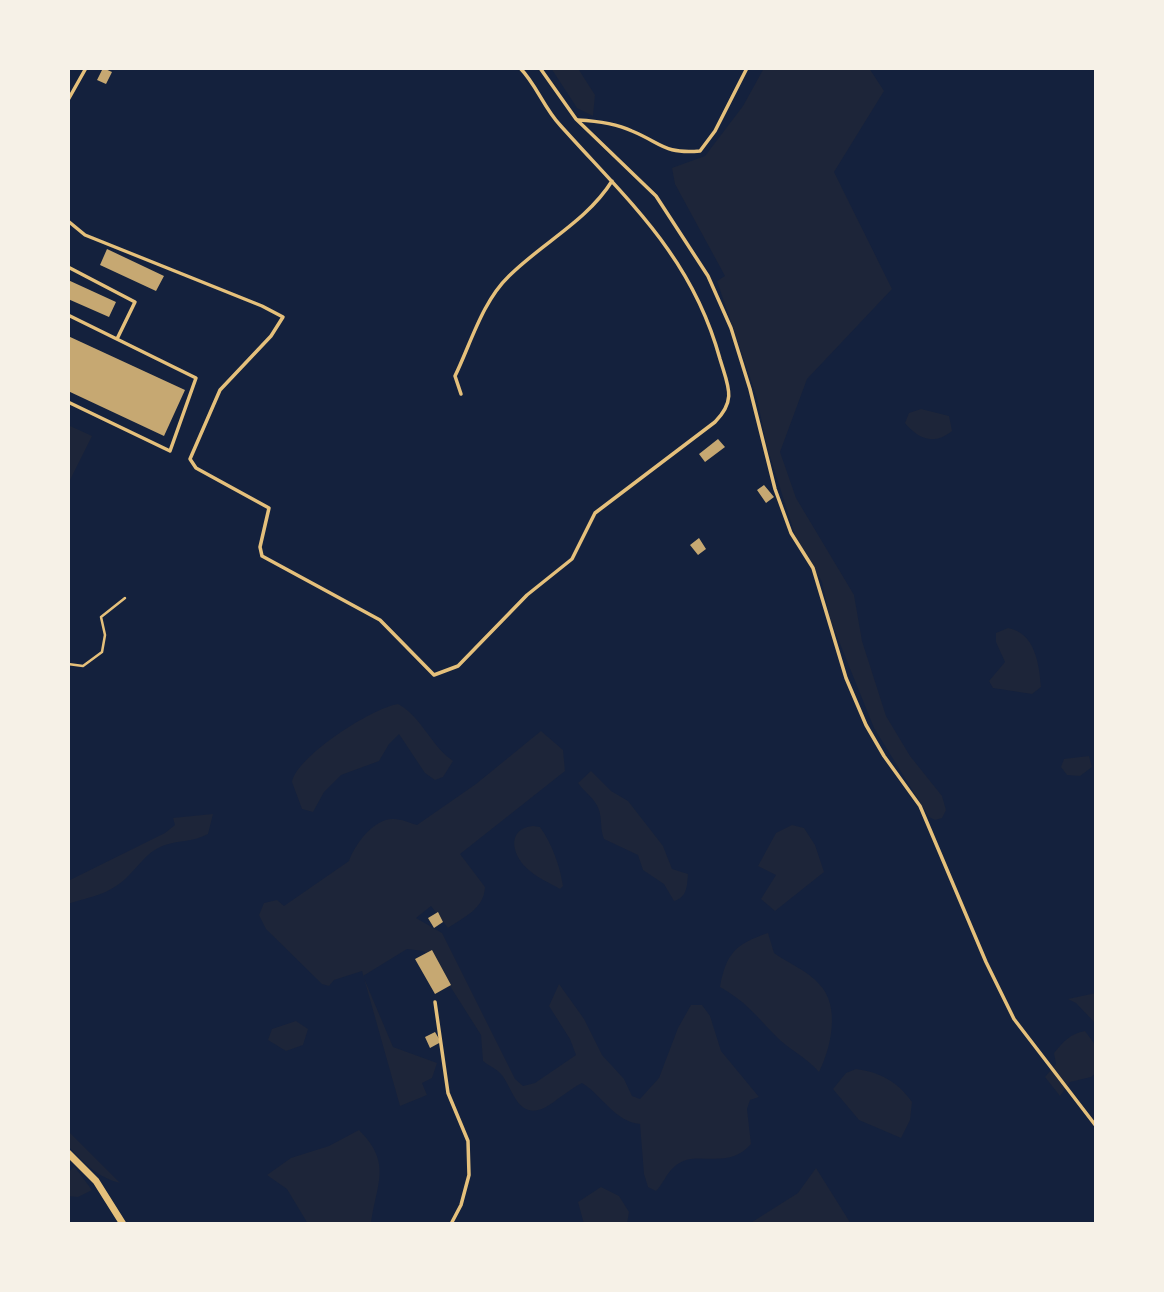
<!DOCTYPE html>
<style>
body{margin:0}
#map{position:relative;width:1164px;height:1292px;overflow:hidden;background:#14213d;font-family:"Playfair Display",serif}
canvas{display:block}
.frame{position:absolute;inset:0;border:70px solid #f6f1e7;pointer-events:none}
</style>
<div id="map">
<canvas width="1164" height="1292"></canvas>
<div class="frame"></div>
</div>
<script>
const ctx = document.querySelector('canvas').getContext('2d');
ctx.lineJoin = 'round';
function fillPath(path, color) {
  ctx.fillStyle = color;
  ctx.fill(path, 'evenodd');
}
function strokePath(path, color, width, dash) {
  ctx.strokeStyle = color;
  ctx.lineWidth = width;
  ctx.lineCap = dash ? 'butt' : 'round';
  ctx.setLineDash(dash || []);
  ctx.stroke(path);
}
const green = new Path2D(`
 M551,68L579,70L595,95L593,116L577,108Z
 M764,68H869L884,91L834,172L892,289L807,379L780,452L796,498L854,595L862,641L886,716L910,756L942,796L946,810L942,818L935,820L929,817L874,728L830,619L822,582L796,538L767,447L757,398L717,281L725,276L675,184L672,168L705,156L743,106Z
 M921,409L949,416L952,431C935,445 919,440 905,423L909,413Z
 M68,425L92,436L68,484Z
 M1008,628C1035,633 1039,663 1041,687L1032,694L993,688L989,681L1005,662L996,642V633Z
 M398,704C422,717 430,745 453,761L443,777L435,780L425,773L399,734L389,744L379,761L341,775L324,792L313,812L302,809L292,782C297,756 372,708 398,704Z
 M541,731L563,750L565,771L460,854L485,887C484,909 464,917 448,928L431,906L416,918L442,933L515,1079L523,1086L535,1083L576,1055L570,1039L549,1006L559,984L584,1019L602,1055L624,1079L632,1096L640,1099L659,1078L678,1028L691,1005H702L710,1016L721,1051L759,1097L750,1100L747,1109L751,1144C726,1173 693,1146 673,1168C666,1174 663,1184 656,1191L648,1187L644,1174L640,1124C614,1121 603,1096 582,1083C568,1090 557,1101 544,1108C517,1120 513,1088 501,1074C497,1069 489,1066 483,1061L481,1035L431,956L423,951L407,949L363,976L393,1047L437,1063L432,1078L422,1083L427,1095L400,1106L362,971L334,980L329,986L322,984L266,929L259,915L264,903L277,900L284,906L349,861C355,844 374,818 394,819C401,819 410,823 417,825L476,784Z
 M1089,756L1092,767L1080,776L1067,775L1061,767L1064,759Z
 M591,771L611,791L628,801L663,846L672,869L688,874C687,887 687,897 674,901L664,884L643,870L638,855L604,839C600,829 602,819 599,810C595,798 585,793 578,783Z
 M213,814L208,834C193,842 180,840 165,845C144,852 136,872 119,884C101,897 87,897 68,904V881L165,833L175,825L173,818Z
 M792,825L804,828L815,845L824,872L775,911L761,899L776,875L758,866L776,833Z
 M533,826L540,827C552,844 560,866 563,886L560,889C550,883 538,878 530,871C512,857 505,829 533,826Z
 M768,933L774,953C788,963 808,971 819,984C841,1006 831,1048 819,1072C808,1059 794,1052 781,1041C757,1018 751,1005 720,987C726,954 735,944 768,933Z
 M1096,993V1024L1076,1003L1068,999Z
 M296,1021L308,1029L303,1045L286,1051L268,1040L272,1029Z
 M1085,1031L1096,1046V1073L1091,1077L1070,1082L1060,1096L1045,1077L1056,1064L1054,1053C1064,1041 1070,1034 1085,1031Z
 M856,1069C880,1072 898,1082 912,1102L910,1120L901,1138L859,1120L833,1089L846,1073Z
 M359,1130C393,1164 376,1184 371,1224H308L287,1189L267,1175L291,1158L329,1146Z
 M68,1131L120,1183C97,1177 84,1163 68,1146Z
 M74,1166L92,1190L78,1197L68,1196V1173Z
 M816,1168L851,1224H749L798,1193Z
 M601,1187L619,1196L629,1212L627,1224H584L578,1202Z`);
const building = new Path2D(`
 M103,68L112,72L106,84L97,80Z
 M107,249L164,276L156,291L100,265Z
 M68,280L116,302L109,317L68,299Z
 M68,336L185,390L164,436L68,391Z
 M718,439L725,447L705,462L699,454Z
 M764,485L774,497L766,503L757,490Z
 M699,538L706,549L698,555L690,545Z
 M438,912L443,922L434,928L428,918Z
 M432,950L451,985L435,994L415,959Z
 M435,1032L441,1042L430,1048L425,1037Z`);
const path = new Path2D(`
 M68,664L83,666L102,652L105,635L101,617L125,598`);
const service = new Path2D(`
 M540,68L576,119L656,196L708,276L731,328L750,389L775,489L791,533L813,568L846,678L866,725L884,756L920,806L986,962L1014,1019L1096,1126
 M68,100L86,68
 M578,120C597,121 615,123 632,131C663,144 664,154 700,151L715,131L747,68
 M68,221L85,235L262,306L283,317L271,336L220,390L190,459L196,468L269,508L260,547L262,556L380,620L434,675L458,666L527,595L572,559L595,513L715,422C737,400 728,386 720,359C692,256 628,201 560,125C544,108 536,84 520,68
 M68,267L135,302L117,339
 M68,315L196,378L170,451L68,402
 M461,394L455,376C471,343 482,302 509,276C542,243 587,221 612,181
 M435,1002L448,1093L468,1141L469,1175L461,1205L451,1224`);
const minor = new Path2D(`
 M68,1153L96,1181L123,1224`);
fillPath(green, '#1d2539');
fillPath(building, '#c6a872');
strokePath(path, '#e5c07b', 2.5);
strokePath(service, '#e5c07b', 3.5);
strokePath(minor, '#e5c07b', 7);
</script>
